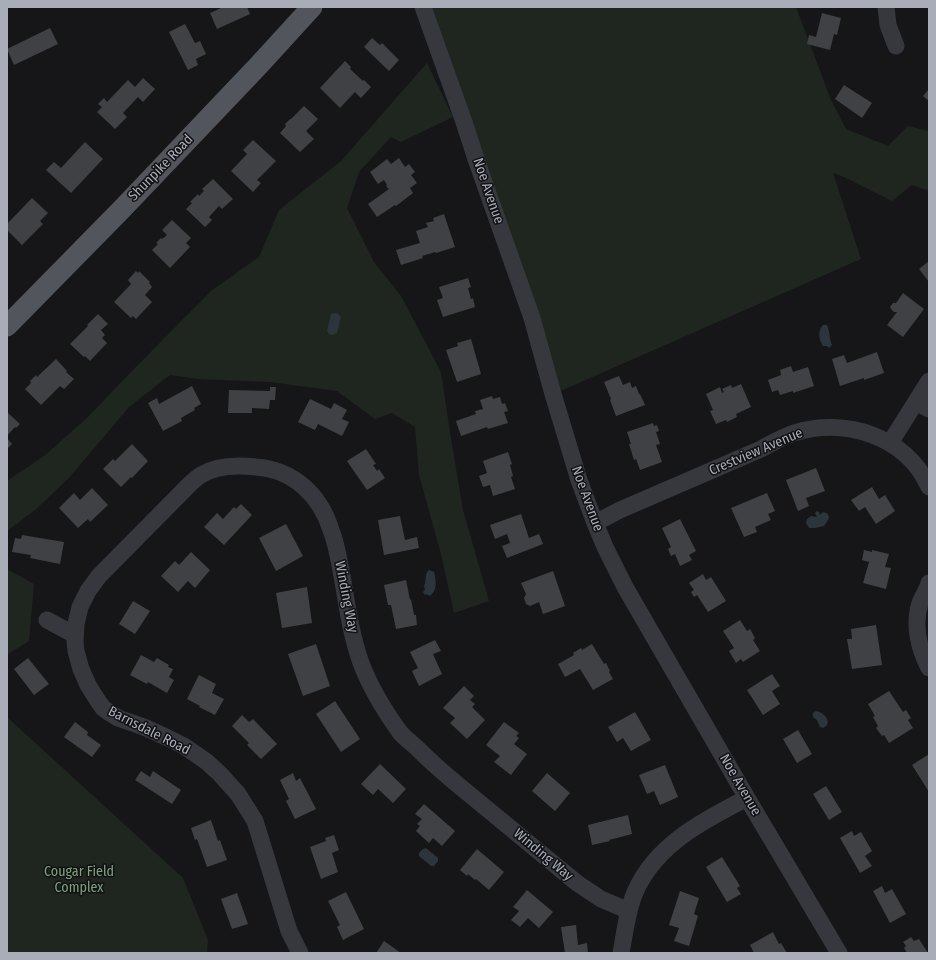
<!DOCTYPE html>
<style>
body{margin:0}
#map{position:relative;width:936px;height:960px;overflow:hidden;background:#161618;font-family:"Fira Sans Condensed",sans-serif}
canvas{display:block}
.frame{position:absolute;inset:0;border:8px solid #a8adb8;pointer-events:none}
</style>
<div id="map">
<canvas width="936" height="960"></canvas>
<div class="frame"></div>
</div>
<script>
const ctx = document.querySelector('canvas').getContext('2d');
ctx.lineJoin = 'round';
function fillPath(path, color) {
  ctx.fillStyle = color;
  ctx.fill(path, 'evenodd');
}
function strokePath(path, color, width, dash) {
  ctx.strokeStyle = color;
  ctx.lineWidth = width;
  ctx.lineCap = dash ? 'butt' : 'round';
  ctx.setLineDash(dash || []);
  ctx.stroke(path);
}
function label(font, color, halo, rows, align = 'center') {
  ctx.font = font + ' "Fira Sans Condensed",sans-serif';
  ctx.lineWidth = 3;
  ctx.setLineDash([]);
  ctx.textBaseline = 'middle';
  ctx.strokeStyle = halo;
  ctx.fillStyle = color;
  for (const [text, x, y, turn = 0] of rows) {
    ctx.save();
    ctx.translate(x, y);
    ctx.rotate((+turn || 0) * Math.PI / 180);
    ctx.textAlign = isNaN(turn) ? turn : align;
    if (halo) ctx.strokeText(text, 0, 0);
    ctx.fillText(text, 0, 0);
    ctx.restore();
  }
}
const green = new Path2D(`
 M424,7H796L831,100L846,129L888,146L908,126L929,131V191L912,185L892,201L844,177L833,173L861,259L556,393Z
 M427,63L453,117L401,142L391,137L359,172L347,208L374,262L401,296L441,372L450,432L463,510L489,601L454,613L441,554L419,475L415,427L392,413L375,419L337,391L270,382L198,379L170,375L129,407L68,479L35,510L7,531V481L44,456L87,418L130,373L211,291L259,257L279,210L341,161Z
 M7,569L34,584L29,641L7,655Z
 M7,717L183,878L208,940L207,953H7Z`);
const water = new Path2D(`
 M335,313H337L341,317L337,333L332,335L329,334L327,331L331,314Z
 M823,325H827C830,332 829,338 832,345L829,348L827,346H823C819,340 817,331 823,325Z
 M817,511L819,512L820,515L823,512C833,514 828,521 824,526L815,528H809L806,523L807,519L811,516L817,517L815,513Z
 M429,570L434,572C436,580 438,592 429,596L427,594L425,595L423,592L425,590L424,586C427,580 424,574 429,570Z
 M816,711C824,712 834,723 823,728L820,727L817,720L813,717C812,714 813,712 816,711Z
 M426,848L438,858V861L434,866H431L419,856V853L423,849Z`);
const building = new Path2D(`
 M223,7H247L250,14L217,29L210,13Z
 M822,13L841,18L837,35L834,34L830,50L807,44L809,35L816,37Z
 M185,24L195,43L200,41L206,54L196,59L198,65L188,70L169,32Z
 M50,28L58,44L14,65L7,49Z
 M372,38L380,45L382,43L399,60L389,71L364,47Z
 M345,61L351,67L350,69L363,81L364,80L371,87L361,98L355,92L340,108L320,88Z
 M143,78L155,89L143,102L138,97L123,113L127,117L115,129L97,112L102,107L98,104L104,98L107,102L128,80L135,87Z
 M844,85L872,103L862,118L835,99Z
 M929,89V101L923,96Z
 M304,106L318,119L306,131L314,139L300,152L280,133L286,126L285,124L290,119H291Z
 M253,140L276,161L257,180L261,183L253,192L231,171L247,154L243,150Z
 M85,142L103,159L71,193L46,170L54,162L61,168Z
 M399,158L405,167L409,164L415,172L411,175L417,183L410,188L413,193L396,206L395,205L377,217L368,204L389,189L386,186L387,185L384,180L378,184L370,172L387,159L391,164Z
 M213,179L233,199L222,209L219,206L209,217L212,220L205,227L186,209L192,203L190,202L198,194L199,196L204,191L202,189Z
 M32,198L48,213L40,221L43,224L22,245L7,230V224Z
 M444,214L455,247L436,253L435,252L422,256L423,258L401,265L396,250L420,243L416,231L428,227L426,223L434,221L433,218Z
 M172,220L191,238L186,243L190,247L170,268L152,250L158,244L156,243L161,238L162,239L167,235L162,230Z
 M929,261V282L919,269Z
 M136,271L138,273L139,271L150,282L149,283L152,287L145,295L152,302L136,319L133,316L131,318L114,302L131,284L128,280Z
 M468,278L471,287L468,288L471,299L473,298L475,307L443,317L437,300L443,298L439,287Z
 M903,293L924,309L903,337L887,325L897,312H894L891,309L890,307L893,303H896Z
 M98,314L108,324L101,330L105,335L102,338L107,343L90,361L85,356L84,357L70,344L88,326L87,325Z
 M471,339L481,374L457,382L446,350L458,346L457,343Z
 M877,352L884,373L864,380V378L840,386L832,359L844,355L847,363Z
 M56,359L67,371L66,372L74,379L64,389L60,386L41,405L25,389L31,383L30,381L36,375L37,377Z
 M791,366L793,372L808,367L814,386L793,393V391L780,395L778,390L772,392L768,380L781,375L780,370Z
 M619,376L623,385L630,382L632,388L636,386L639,394H640L645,405L616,416L610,400L611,399L604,382Z
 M741,384L751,407L736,414L737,417L727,422L726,420L716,424L710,411L713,410L706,394L720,387L722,393L724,392L722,389L731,385L732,388Z
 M192,386L201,404L194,408L195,410L181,418L182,421L163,431L148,403L157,398L159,404Z
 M270,387H276L275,400H270L269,409L252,408V413H228L229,390L270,391Z
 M492,396L493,399L500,397L502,404L505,403L508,411L504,412L508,423L488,429L487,427L461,436L456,421L476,414L475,411L483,409L480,400Z
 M310,399L331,409L334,403L347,410L342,419L349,422L342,436L318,424L315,430L298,422Z
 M8,413L20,424L16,428L15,427L7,436V415Z
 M653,423L654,426L657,425L659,431L656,432L660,444L656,445L662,462L640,470L636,459L634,460L629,444H631L627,432Z
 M7,438L12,444L7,449Z
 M132,444L148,461L132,478L131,477L121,487L103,469L113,459L115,461Z
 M366,449L376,464L373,465L377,471L379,469L385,478L367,490L347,461Z
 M508,452L512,464L510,465L513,476L511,477L515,489L493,496L490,485L483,487L479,476L487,473L483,461Z
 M816,468L825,491L806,498L809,506L798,511L786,480Z
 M872,487L879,499L885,495L895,511L876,524L865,507L859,511L851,500Z
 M92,488L108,505L90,522L88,519L78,528L59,508L74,493L80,500Z
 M767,493L775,511L768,514L771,520L755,527L757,532L744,537L731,508Z
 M241,504L252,515L224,545L204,527L217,513L223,519L234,507L236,509Z
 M521,514L529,538L539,534L543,544L507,558L502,546L510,543L507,534L495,539L490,525Z
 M400,516L405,540L417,537L419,548L384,555L378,520Z
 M680,519L696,551L689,555L692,560L680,566L675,554L671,556L668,549L671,547L662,528Z
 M286,524L303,556L276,571L259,538Z
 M22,535L64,542L60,564L30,558L31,555L12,552L15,538L21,539Z
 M864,550L872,552V550L889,554L885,567L891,568L886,589L863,583L869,562L862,560Z
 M191,552L210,570L195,588L188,581L178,592L161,576L175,561L179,565Z
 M553,571L565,606L543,614L539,602L530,606L526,604L524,598L526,594L521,583Z
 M703,574L706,580L711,577L726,601L708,612L697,595L694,597L691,592L694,590L689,583Z
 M406,580L410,600L411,599L414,615H416L417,625L396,629L391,605H388L384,585Z
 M307,587L312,623L282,628L276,593Z
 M133,601L150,611L135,634L119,624Z
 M740,620L747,631L750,629L755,638L753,640L760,651L743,662L741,659L736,663L729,651L734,648L723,631Z
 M876,625L882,665L852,669L847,639H852L851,629Z
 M435,640L441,651L433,654L442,674L419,686L412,671L418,668L410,652Z
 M316,644L330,686L303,696L288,654Z
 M592,644L604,664L606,663L610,671L609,672L613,679L593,690L580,669L565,677L558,664L574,655L573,653L581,648L582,650Z
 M141,655L154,662L157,658L169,665L168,667L173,669L169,677L174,680L167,693L148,682L147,684L130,675Z
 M28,658L49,684L34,695L14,669Z
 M772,674L780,686L772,691L780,704L763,715L747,690Z
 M199,675L216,684L212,693L224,699L215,715L199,707L200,706L187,699Z
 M464,686L474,696L470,700L475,704L472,707L485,720L467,739L450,723L455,718L443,708Z
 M889,691L903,712L906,710L911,718L908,720L913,728L889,743L884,735L882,736L876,728L878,726L873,717L875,716L868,704Z
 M335,701L360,739L341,752L316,714Z
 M635,712L651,740L631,751L623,738L617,742L608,727Z
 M242,715L249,722L253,719L277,744L261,759L247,745L249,743L232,726Z
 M75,722L88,732L87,735L101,745L92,757L64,737Z
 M504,722L519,733L516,736L519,738L514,744L527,754L511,775L494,762L500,756L486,745Z
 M798,730L812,754L797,763L783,739Z
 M929,754V792L912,765Z
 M380,764L406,789L393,803L378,789L373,795L361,784Z
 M665,765L678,797L660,805L654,791L647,794L639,775Z
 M141,771L150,777L153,771L181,790L172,804L135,780Z
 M293,773L296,781L300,778L316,809L295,819L286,801L289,799L280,780Z
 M547,773L570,793L555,811L532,791Z
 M826,786L842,812L829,820L813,794Z
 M424,804L455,831L442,846L433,838L429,843L416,831L420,826L417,824L422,819L415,814Z
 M628,815L632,834L609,840L610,841L592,845L588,825Z
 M211,820L218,841L220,840L227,860L207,867L197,839L195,840L191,828Z
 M852,831L854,836L861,832L872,851L865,856L872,866L860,873L840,838Z
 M334,835L339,850L332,853L338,872L321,879L310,847L326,841L325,838Z
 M477,849L504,872L489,890L476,879L475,880L468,874L467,876L460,870Z
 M722,857L740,886L737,888L741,894L727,902L706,867Z
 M882,886L885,893L892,889L906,914L890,923L873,891Z
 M527,890L553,912L539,928L528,918L520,927L511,920L519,911L513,907Z
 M680,891L699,898L694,914L698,916L689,946L674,941L679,928L669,925Z
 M346,892L364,929L343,940L337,927L340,925L328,901Z
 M237,893L248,924L232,929L221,899Z
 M576,925L578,945L587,943L588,953H565L561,927Z
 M773,932L779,944L781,943L787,953H754L750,945Z
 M911,937L914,941L919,939L928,953H907L904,948L906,946L903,942Z
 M384,941L401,953H376Z`);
const minor = new Path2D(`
 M423,7L464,122L477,162L532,318L553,394L579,480L595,523L605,547L625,587L747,798L839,953
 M886,7L888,25L896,46
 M916,402L929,409
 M890,443L929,381
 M595,523L620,510L761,449C772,443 782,437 794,433C845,417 906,436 929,487
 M929,583C927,590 923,596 920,603C913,625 919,649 929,668
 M47,620L75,635
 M300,953L289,931L255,821L238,794L220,774L207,762L184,746L168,738L144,727L118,718L110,713L103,708L98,701L88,685L81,669L76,651L75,642L76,624L80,607L88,591L99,576L187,487C191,483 196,478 201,475C217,465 239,465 256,467C294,470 320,495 331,530C337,545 339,561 342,576C347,605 351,635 361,663C370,687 384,710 399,731C404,738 412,743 418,749C432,763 447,776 463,789C501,820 539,852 577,883L601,899L629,911
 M621,953C625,932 627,910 636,890C657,844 704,820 747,798`);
const major = new Path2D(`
 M7,326L122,209L259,65L312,7`);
const streetNames = [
 ["Shunpike Road",161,168,-46],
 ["Noe Avenue",488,191,71],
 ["Crestview Avenue",756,452,-23],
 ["Noe Avenue",587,499,70],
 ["Winding Way",346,597,79],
 ["Barnsdale Road",149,731,27],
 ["Noe Avenue",740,785,60],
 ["Winding Way",543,855,40]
];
const parkNames = [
 ["Cougar Field",79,872],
 ["Complex",79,888]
];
fillPath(green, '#1e261f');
fillPath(water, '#2c353c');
fillPath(building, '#404145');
strokePath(minor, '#37383d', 17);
strokePath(major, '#53555c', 21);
label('14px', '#a8adb8', '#111113', streetNames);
label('14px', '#7fa381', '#111113', parkNames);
</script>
